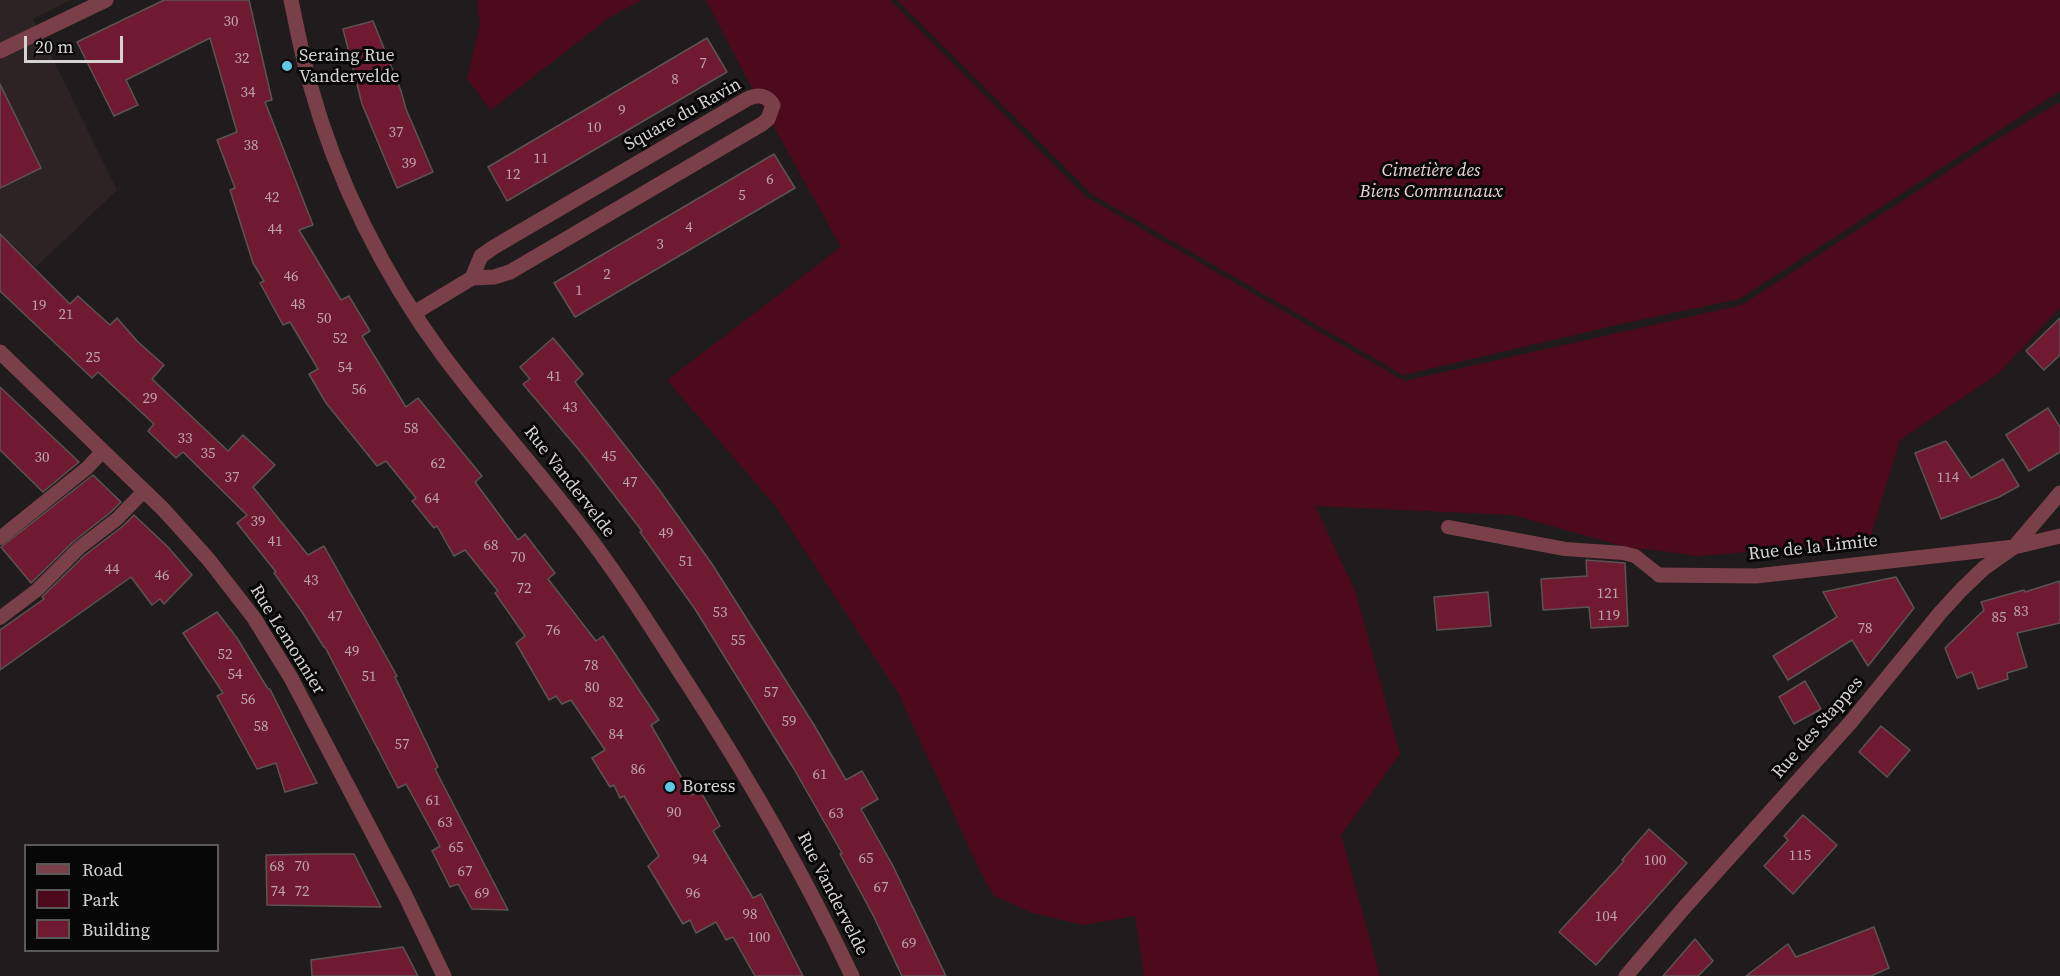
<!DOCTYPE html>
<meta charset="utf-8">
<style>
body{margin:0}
#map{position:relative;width:2060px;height:976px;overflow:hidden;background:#201b1c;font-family:"Source Serif 4",serif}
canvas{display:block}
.legend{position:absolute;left:24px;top:844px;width:195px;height:108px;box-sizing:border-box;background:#080707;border:2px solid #5a5858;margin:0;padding:8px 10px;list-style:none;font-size:18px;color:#d5d2d2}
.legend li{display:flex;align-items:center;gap:12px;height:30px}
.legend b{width:30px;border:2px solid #5a5858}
.scale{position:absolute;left:24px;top:36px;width:99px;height:27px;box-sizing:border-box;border:3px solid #d5d2d2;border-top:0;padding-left:8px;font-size:18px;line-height:21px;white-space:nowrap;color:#d5d2d2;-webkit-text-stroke:4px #080707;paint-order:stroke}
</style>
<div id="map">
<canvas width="2060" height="976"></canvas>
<ul class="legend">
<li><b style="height:8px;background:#7a404a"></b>Road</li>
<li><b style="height:16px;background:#4e0a1d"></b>Park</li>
<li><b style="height:16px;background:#6f1a30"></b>Building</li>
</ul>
<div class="scale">20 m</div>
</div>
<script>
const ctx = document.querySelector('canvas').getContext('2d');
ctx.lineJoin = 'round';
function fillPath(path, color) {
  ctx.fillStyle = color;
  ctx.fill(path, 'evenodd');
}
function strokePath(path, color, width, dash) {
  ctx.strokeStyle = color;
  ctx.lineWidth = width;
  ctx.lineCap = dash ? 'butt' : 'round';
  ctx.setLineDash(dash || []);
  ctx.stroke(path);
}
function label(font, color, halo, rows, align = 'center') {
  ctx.font = font + ' "Source Serif 4",serif';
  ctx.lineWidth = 6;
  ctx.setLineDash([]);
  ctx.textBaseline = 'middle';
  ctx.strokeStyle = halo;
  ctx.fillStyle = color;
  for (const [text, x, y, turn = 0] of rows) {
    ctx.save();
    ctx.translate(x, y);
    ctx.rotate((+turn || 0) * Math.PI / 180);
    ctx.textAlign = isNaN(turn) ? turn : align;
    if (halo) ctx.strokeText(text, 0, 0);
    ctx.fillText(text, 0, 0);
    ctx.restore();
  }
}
const built = new Path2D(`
 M0,0H70L33,19L117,190L36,267L9,241L0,251Z`);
const green = new Path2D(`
 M477,0H642L610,17L491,110L467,79L480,24Z
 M706,0H890L1085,196L1404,381L1742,305L1996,140L2060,102V307L1999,373L1900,440L1869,542L1699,556L1648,549H1633L1513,515L1315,506L1355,590L1400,754L1341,835L1380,976H1144L1135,916L1083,925L1030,912L994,896L981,873L898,693L777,508L667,380L841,247L745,75Z
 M897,0H2060V91L1739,299L1625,323L1403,375L1093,195Z`);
const building = new Path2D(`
 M164,0H249L272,100L265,102L313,225L299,230L341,300L349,296L370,331L362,336L406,407L418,398L482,476L475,482L518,540L525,534L555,573L548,579L596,641L603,636L659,720L651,725L688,789L692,795L700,790L720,826L713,831L753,898L761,894L803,976H755L733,937L726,940L716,922L696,933L690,920L683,924L648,866L659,856L624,796L620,798L614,785L610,787L592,758L605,750L571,700L562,704L556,696L549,700L516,643L525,636L495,593L498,591L465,550L454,556L437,526L434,528L412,501L416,498L386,461L377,466L326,403L309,374L318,369L290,322L283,325L260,283L264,281L253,263L230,190L235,188L217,140L237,132L210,38L126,80L138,105L114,116L77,42Z
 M373,21L401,91L406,109L433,172L397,188L362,104L343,29Z
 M707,38L727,72L507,201L488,167Z
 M0,84L41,168L0,188Z
 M774,154L795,188L575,317L554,283Z
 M0,234L70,304L78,296L110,325L117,318L138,342L164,365L152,379L228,451L243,435L275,465L253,487L308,555L324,546L397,676L395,677L438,767L435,769L508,910L472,909L458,884L450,887L432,851L440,846L406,784L398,788L325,647H324L302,612L274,573L276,572L237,523L247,515L183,452L176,458L148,431L154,424L98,372L92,378L0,291Z
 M2060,318V355L2044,370L2026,351Z
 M553,338L583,374L575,382L658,488L712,564L814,725L846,780L862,771L878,799L861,809L892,864L946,976H902L873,915L840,854L842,853L794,769L695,609L640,532L642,531L584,456L523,384L530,379L520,367Z
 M0,387L79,462L43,492L0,450Z
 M2048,408L2060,427V452L2029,471L2006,435Z
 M1946,441L1971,478L2003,459L2019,486L1999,497L1941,519L1915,453Z
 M93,475L121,502L111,512L73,542L31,583L1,547Z
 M134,515L168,547L192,575L164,604L160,599L152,605L131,577L0,670V630L44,599L42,597L85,555L123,526Z
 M1586,560L1625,563L1628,626L1591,628L1589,607L1543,610L1541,579L1587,576Z
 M1896,577L1914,608L1868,666L1852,640L1788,680L1773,656L1837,617L1823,592Z
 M2060,581V623L2017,633L2027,667L2007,673L2008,679L1978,689L1972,672L1957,678L1945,648L1984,610L1981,602L2024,590L2025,592Z
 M1488,592L1491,626L1437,630L1434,597Z
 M217,612L237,638L268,689H270L317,783L285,792L276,763L257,769L217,696L223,693L183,633Z
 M1805,681L1821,709L1794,724L1779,697Z
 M1881,726L1910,750L1887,777L1859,752Z
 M1803,815L1837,845L1793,894L1764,866L1788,840L1784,836Z
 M1649,829L1687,863L1596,965L1559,932L1624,861L1622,860Z
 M316,854H354L381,907L267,905L266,855Z
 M1874,927L1889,968L1871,976H1746L1788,944L1796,957Z
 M1695,939L1713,961L1698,976H1663Z
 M403,947L418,976H312L311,960Z`);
const service = new Path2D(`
 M1448,527L1565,549L1623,553L1635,556L1659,575
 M0,538L87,468L103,451
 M0,618L37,590L79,548L117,519L144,491`);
const minor = new Path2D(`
 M291,0C297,28 302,56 310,84C336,179 383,274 442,354C493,423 552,485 602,555C632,596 659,640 687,683C748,777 804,874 852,976
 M0,51L106,0
 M414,313L472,278L494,277L510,272L762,124L768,119L773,105C767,95 758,94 747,99L494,247L481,256L472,278
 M0,352L163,509L209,560L254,618L291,678L405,895L444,976
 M1659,575L1756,576L2014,547L2060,493
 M1626,976L1683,909L1850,723L1940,613L1962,589L1984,568L2014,547L2060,536`);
const markers = [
 [287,66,6,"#5cc7e7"],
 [670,787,6,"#5cc7e7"]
];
const numberNames = [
 ["30",231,22],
 ["32",242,59],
 ["7",703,64],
 ["8",675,80],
 ["34",248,93],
 ["9",622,111],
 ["10",594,128],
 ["37",396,133],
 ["38",251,146],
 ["11",541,159],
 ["39",409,164],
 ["12",513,175],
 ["6",770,180],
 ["5",742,196],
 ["42",272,198],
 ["4",689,228],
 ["44",275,230],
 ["3",660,245],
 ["2",607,275],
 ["46",291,277],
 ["1",579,291],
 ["48",298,305],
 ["19",39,306],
 ["21",66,315],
 ["50",324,319],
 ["52",340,339],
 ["25",93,358],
 ["54",345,368],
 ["41",554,377],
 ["56",359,390],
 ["29",150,399],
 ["43",570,408],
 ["58",411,429],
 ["33",185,439],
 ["35",208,454],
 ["45",609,457],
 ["30",42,458],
 ["62",438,464],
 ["37",232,478],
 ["114",1948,478],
 ["47",630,483],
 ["64",432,499],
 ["39",258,522],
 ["49",666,534],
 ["41",275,542],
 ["68",491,546],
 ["70",518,558],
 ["51",686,562],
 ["44",112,570],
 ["46",162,576],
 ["43",311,581],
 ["72",524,589],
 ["121",1608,594],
 ["83",2021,612],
 ["53",720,613],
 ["119",1609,616],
 ["47",335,617],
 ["85",1999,618],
 ["78",1865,629],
 ["76",553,631],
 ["55",738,641],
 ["49",352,652],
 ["52",225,655],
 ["78",591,666],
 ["54",235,675],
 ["51",369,677],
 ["80",592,688],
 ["57",771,693],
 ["56",248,700],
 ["82",616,703],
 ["59",789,722],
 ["58",261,727],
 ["84",616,735],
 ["57",402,745],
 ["86",638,770],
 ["61",820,775],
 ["61",433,801],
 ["90",674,813],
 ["63",836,814],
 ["63",445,823],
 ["65",456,848],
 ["115",1800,856],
 ["65",866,859],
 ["94",700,860],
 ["100",1655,861],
 ["68",277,867],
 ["70",302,867],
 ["67",465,872],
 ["67",881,888],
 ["74",278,892],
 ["72",302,892],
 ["69",482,894],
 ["96",693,894],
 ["98",750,915],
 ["104",1606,917],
 ["100",759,938],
 ["69",909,944]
];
const poiNames = [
 ["Seraing Rue",299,56],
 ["Vandervelde",299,77],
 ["Boress",682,787]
];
const streetNames = [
 ["Square du Ravin",683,115,-29],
 ["Rue Vandervelde",569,482,52],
 ["Rue de la Limite",1813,548,-6],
 ["Rue Lemonnier",287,640,58],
 ["Rue des Stappes",1818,728,-49],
 ["Rue Vandervelde",832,894,63]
];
const parkNames = [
 ["Cimetière des",1431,171],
 ["Biens Communaux",1431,192]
];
fillPath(built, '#2e2324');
fillPath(green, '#4e0a1d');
fillPath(building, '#6f1a30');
strokePath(building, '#5a5454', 1.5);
strokePath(service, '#7a404a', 14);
strokePath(minor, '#7a404a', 15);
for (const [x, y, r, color] of markers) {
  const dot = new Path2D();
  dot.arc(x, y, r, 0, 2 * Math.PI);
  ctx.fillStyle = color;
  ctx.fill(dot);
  strokePath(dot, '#080707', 2);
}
label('15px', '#bca4aa', null, numberNames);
label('18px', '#d5d2d2', '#080707', poiNames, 'left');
label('18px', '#d5d2d2', '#080707', streetNames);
label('italic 18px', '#eed3d6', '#080707', parkNames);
</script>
